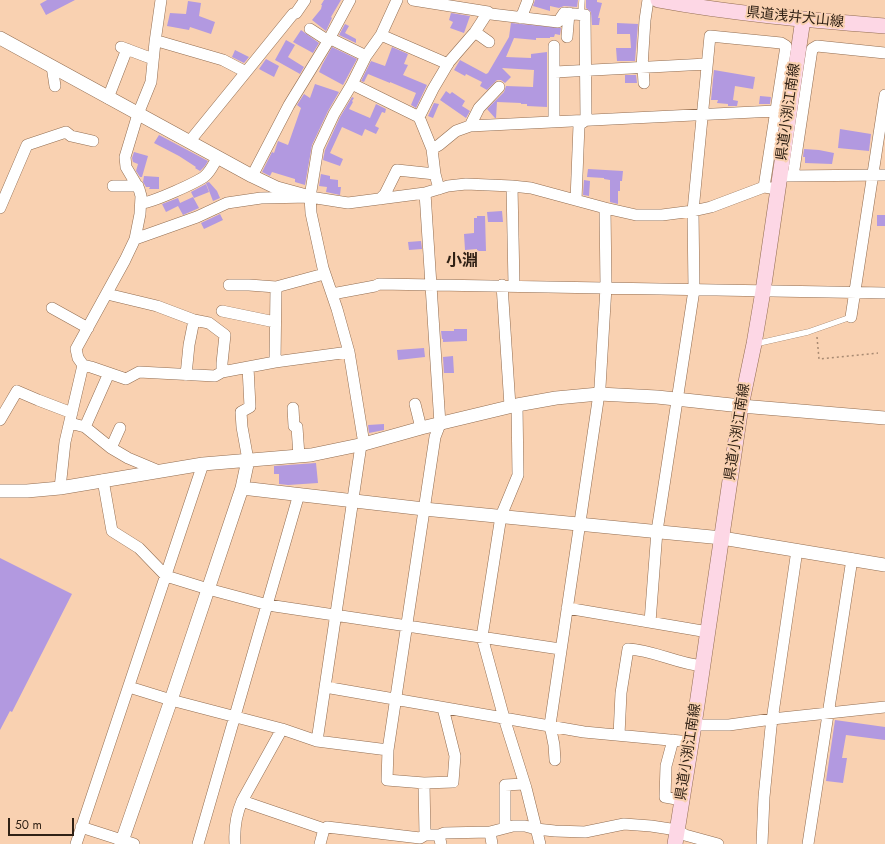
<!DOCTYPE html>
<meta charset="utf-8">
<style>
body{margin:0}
#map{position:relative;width:885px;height:844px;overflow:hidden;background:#f9d1b1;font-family:Jost,sans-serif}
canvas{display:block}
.scale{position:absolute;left:8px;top:818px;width:66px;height:18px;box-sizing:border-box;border:2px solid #302115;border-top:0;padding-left:5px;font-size:12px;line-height:14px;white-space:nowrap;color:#302115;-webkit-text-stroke:3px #f9d1b1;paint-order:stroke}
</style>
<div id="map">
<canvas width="885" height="844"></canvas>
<div class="scale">50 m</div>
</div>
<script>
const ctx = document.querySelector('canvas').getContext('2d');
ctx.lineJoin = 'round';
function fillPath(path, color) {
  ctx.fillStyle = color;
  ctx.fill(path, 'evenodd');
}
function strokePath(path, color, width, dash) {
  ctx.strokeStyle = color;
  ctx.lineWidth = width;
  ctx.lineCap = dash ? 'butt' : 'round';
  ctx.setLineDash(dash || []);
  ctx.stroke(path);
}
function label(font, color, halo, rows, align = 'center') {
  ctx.font = font + ' Jost,"Noto Sans JP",sans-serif';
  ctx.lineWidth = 4;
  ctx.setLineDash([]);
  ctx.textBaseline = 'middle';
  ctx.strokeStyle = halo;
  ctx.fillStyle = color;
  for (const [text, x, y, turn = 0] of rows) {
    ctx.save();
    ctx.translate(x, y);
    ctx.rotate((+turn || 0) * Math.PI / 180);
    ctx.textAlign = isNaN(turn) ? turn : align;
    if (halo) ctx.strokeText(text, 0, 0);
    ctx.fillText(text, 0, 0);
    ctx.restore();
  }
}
const building = new Path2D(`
 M47,0H75L46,15L40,4Z
 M324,0H341L331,17L332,18L326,31L312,20L321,9L322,5H321Z
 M535,0H578L577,7L564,6L559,8L550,6V11L533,6Z
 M586,0H597V2L602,3L598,18H600L599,25H592L591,12L586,8Z
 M188,1L201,3L199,16L215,22L211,34L190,27L189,30L167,26L170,13L186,14Z
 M451,13L470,16L464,33L450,28L453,22L449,20Z
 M511,23L561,28L560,35L555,34L554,37H550V38H536V40L514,38L506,57L531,58V54L547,52V107L527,106V104H521V103L497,102L496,118H495L487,109L504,92L506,86L533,87L534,70L502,68L511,77L505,83L501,80H497L487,90L480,86L482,82L466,74L465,76L454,70L460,60L486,74L488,73L509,37Z
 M617,23L638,24L635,61H617L616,48H631L630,34H617Z
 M345,24L349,26L345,33L356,39V43L339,35Z
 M301,30L319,43L313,53L293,42Z
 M286,40L295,45L288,57L304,67L300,74L275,60Z
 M332,47L357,59L343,85L319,72L322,65Z
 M392,47L408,54L404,64L408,65L403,75L427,85L416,108L411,105L416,93L390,82V83L368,74L364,82L361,81L371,61L385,66Z
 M235,50L249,57L244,63L232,57Z
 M266,59L279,66L274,77L259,69Z
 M714,70L755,77L753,89L735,86L733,100L738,101L737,106H728V104L717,103L718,100H711Z
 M625,75H636L637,83H625Z
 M315,84L339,92L328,111L312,145L305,185L295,182V179L272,172L270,176L262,172L272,152L274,153L278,141L288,145L301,108L297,105L304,94L310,98Z
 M446,91L450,94L452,92L465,101L462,106L470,111L466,118L440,100Z
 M760,96L771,97L770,104H759Z
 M352,97L354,98L352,101L353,102L349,109L370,118L376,104L386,109L385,113L382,112L375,126L379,128L376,134L365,129L362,136L342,127L330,153L343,159L340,166L323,160L325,150L340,117Z
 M434,103L439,104L433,118L428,116Z
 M840,129L871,134L869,151L838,148Z
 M159,135L208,161L205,166L200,171L195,168L196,167L179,156L154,143Z
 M804,149L819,150L834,153L832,164L805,163V157H803Z
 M134,152L148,156L142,177H140L136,171L138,164L133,162L132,158Z
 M588,169L623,171L622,181H620V191H618V204L610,202V180L604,179V178L587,177Z
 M321,174L330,176V179L338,180V187H341L340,195L326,192L327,187L319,186Z
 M144,176L159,177V189H149L150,187H146L143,182Z
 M584,180L590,181L589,196L583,195Z
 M209,182L217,191L220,198L213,201L206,183Z
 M206,184L209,192L194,198L191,192Z
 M193,197L199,208L183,215L178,206L166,212L162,204L178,198L180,203Z
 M502,211L503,222H488L487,212Z
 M220,214L223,220L204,229L201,223Z
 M877,215H885V226H877Z
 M477,216H485L486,251H477V249L465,250L464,234L474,233V218H477Z
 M421,241L422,249L409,250L408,242Z
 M454,329H467V341L443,342V339H442L441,331H454Z
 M424,348L425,357L398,360L397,350Z
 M453,356L454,373H444L443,357Z
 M384,424V430L369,433L368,425Z
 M316,463L318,483L288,485L279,484V474H274V466Z
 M0,558L72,594L12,712L10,711L0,730Z
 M835,720L885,727V740L846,735L842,758H847L843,783L826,781Z`);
const path = new Path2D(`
 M817,337L819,359L878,353`);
const service = new Path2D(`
 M581,14L582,0
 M755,344L808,332L851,317`);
const minor = new Path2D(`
 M413,0L488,12L491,14L558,22L564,13L585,15L586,120L579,125L576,200
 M521,18L528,0
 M310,29L327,40
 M475,32L489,42
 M381,35L448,64
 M567,37L569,13
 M329,38L366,56
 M155,42H161L223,60L246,72L189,142
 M554,46V122
 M121,47L153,59
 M52,66L55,86
 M642,67L645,20L648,0
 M643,67L644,83
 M246,72L293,14L296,13L305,0
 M555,72L707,64
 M352,84L419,117
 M108,98L127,49
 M470,126L479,108L499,87
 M432,149L439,145L456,131L470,126L775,111
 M252,176L289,105L327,43L350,0
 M787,176L885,175
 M793,176L812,49L817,46L885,53
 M113,186H138
 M512,186L514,285
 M439,189L435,174L432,149L419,117L433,89L449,62L475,32L488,12
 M425,193L440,424L435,437L388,750L387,780L424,783L453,782L455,756L443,708
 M380,199L385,194L397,170L435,174
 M142,203C151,203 198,182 205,176C211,171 214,163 218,157
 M0,208L27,145L66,132L71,136L93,141
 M135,239L140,214L141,196L139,189L126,167L125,157L138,114L151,82L155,42L161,0
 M229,285H249L276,287L324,274
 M502,285L510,406
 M107,294L157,306L194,320L209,323L225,335L222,363V372
 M332,294L375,286L379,284L885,293
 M52,308L88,328
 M222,311L275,322
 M851,317L885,95
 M275,362L276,287
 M83,365L91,367L126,379L139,372L215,376L222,372L275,362L349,352
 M248,367L250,407L241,412L242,427L248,460
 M186,375L189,345L194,320
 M415,404L421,428
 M517,405L518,475L501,516L482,637L504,718L526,788L540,844
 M293,408L294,426L297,427L299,456
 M0,420L17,391L38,400L72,413
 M70,423L85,427L111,448L128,458L159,471
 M85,427L109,373
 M364,444L349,352L337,309L323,268L311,213L310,197L318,148L334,114L352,84L366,56L381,35L397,0
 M111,448L120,428
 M103,480L112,531L139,548L166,576L208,589L268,605L560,649
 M60,488L65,442L83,365L78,358L76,349L125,260L135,239L197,217L227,203L261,198L310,197L348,203L425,193L448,186L466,184L512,186L531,188L605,208L636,215H662L693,211L711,207L764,187L778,189
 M567,608L708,632
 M650,622L657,531L694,290L693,211L710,36L781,43L786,46L764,187
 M129,687L171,700L282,729L317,741L388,750
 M325,687L584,732L691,742
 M694,725H729L772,719L885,707
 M619,735L621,693L628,649C654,650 677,664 703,666
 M673,740L666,766L665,797L682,800
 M317,741L361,445
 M555,760L554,745L550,725L600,387L606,287L605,208
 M424,783L425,835
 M242,801L324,829L327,827L420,838L425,835H439L441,844
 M81,827L134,844
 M505,827V785L524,784
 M490,832L492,844
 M439,835L444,833L490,832L513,826H525L536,829L555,831L585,832L624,824L651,826L677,830L685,835L718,844
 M76,844L203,464
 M198,844C231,727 266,611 299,494
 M235,844C234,829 236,815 242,801L282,729
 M320,844L324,829
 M762,844L764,797L771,727L797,550
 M808,844L852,559`);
const tertiary = new Path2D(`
 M0,38L252,176L277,188L310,197
 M242,488L424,509L722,538L885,565
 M0,491H27L60,488L203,464L311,455L364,444L421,428L517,405L556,398L599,394L657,397L741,406L885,418
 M121,844L171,700L242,488L248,460`);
const secondary = new Path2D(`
 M658,0C733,14 809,20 885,26
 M675,844L694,725L741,406L754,344L763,291L803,19`);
const streetNames = [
 ["県道浅井犬山線",795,18,6],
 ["県道小渕江南線",789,112,-82],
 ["県道小渕江南線",738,432,-81],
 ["県道小渕江南線",689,752,-81]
];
const quarterNames = [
 ["小淵",462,262]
];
fillPath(building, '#b299e0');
strokePath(service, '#926d51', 6);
strokePath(minor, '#926d51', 12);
strokePath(tertiary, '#926d51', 14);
strokePath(secondary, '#926d51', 16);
strokePath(path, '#a88a72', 1.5, [2, 3]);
strokePath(service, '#fff', 5.5);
strokePath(minor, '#fff', 11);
strokePath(tertiary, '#fff', 13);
strokePath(secondary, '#fdd7e5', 15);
label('14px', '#302115', '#f9d1b1', streetNames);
label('bold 16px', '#302115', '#f9d1b1', quarterNames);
</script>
